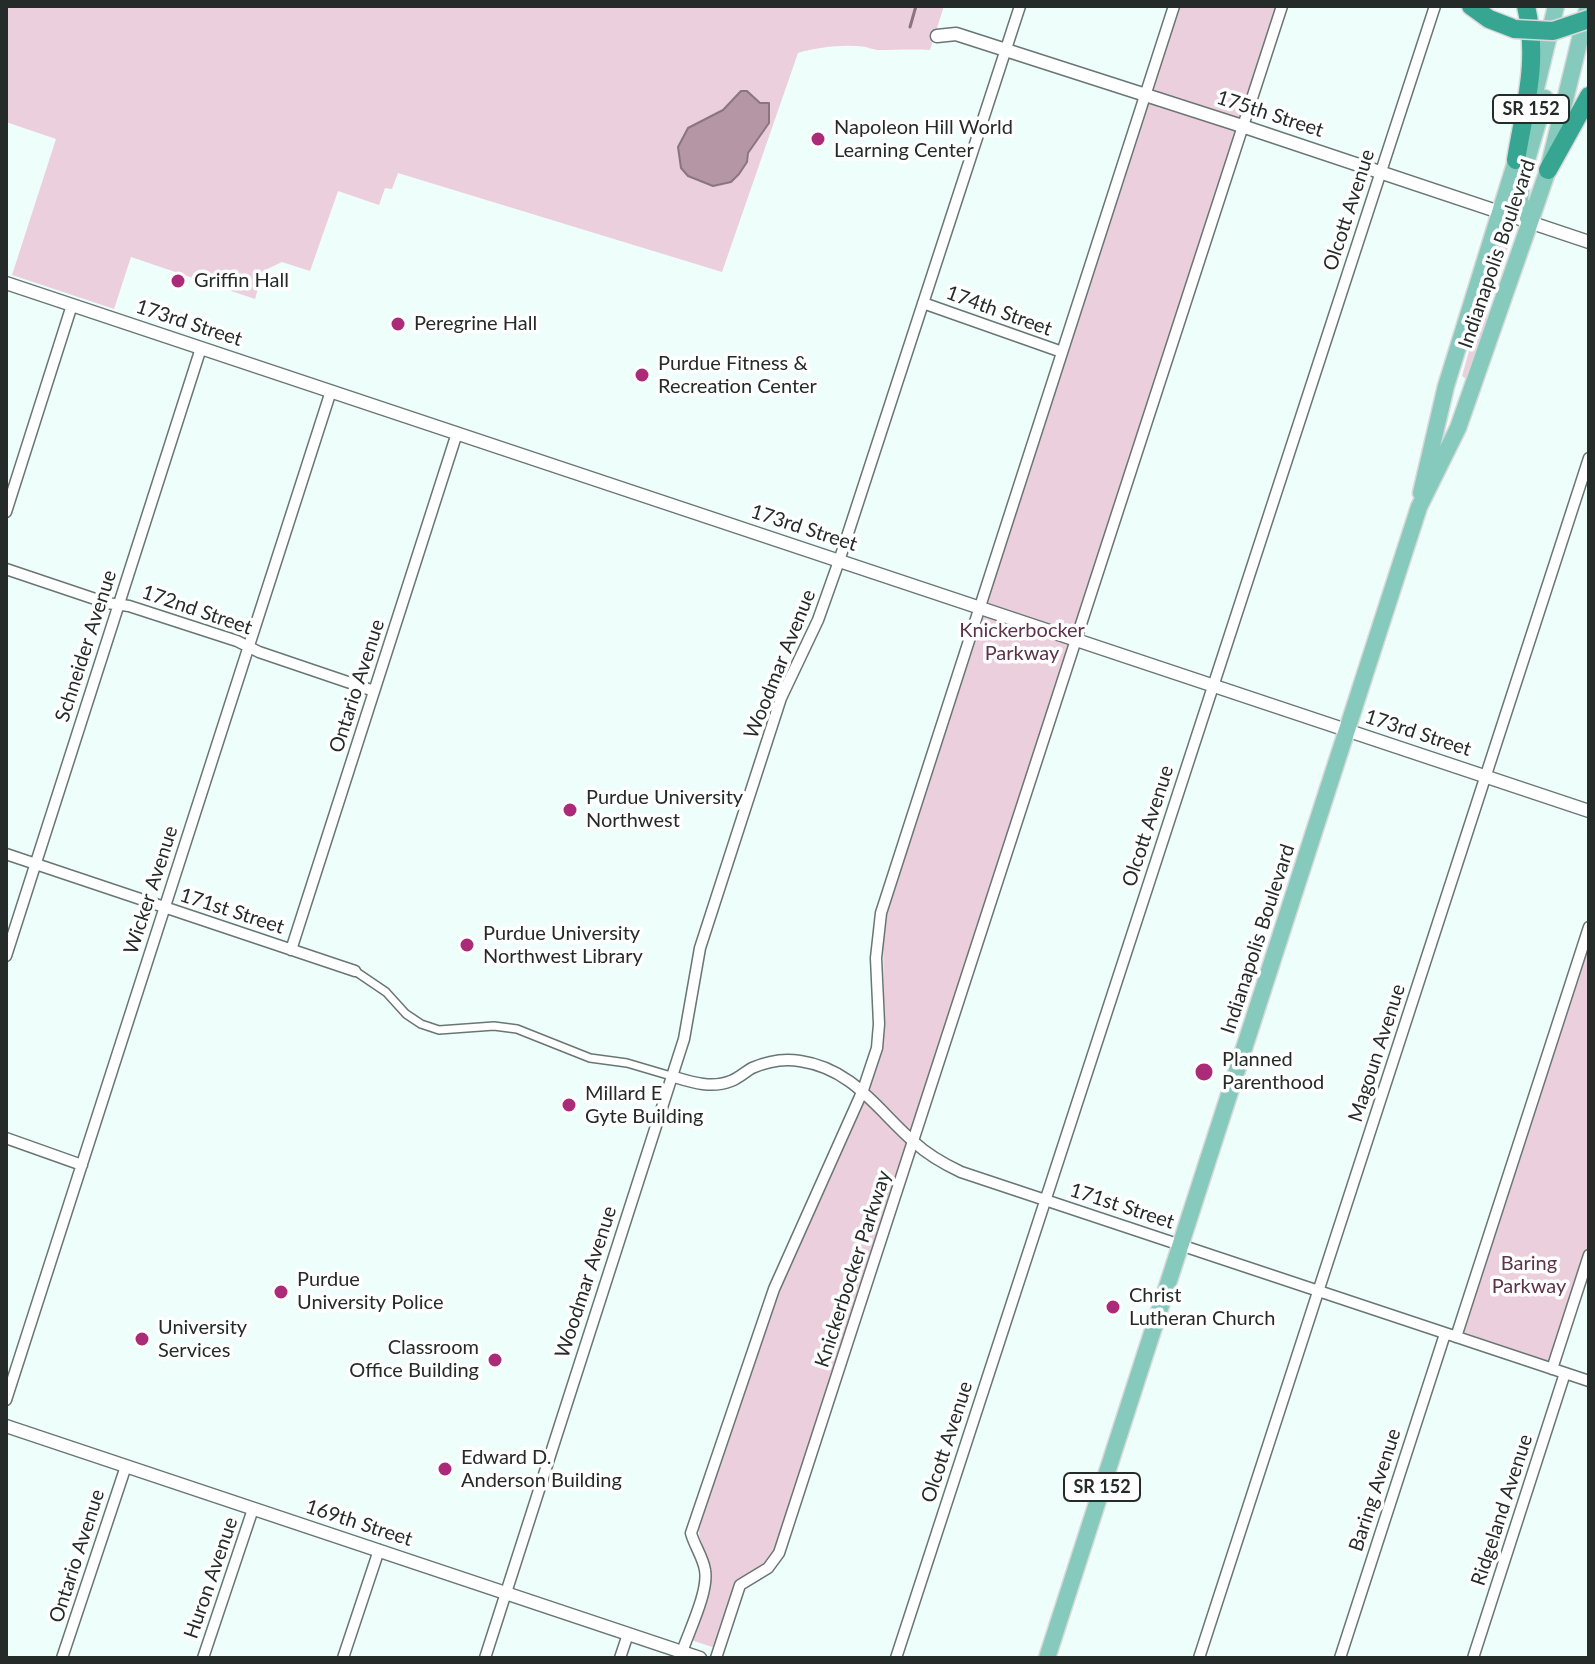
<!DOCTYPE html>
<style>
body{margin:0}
#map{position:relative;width:1595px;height:1664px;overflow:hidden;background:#eefefa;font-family:Lato,sans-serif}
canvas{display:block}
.frame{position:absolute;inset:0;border:8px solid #252b29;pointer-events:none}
</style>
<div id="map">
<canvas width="1595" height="1664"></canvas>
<div class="frame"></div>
</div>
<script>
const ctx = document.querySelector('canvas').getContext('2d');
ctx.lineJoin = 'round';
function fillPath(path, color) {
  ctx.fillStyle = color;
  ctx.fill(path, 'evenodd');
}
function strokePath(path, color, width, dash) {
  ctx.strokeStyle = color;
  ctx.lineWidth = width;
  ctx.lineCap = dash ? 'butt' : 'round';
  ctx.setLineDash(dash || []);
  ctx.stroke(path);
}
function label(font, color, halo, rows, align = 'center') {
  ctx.font = font + ' Lato,sans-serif';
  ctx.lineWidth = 7;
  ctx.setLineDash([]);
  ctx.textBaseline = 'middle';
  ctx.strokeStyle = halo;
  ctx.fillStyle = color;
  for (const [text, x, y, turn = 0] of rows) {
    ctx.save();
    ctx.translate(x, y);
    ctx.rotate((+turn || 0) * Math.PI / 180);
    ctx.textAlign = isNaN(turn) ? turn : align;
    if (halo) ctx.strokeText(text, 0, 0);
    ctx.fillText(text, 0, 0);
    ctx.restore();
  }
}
const green = new Path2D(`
 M6,6H944L930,50C912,49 895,50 879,50C876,50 869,48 866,47C844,44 819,47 798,53L722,272L398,173L392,189L385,188L379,205L338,191L310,271L282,262L263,271L255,299L131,257L114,309L12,275L56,139L6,122Z
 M1180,6H1278L775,1552L769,1561L738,1582L715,1648L691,1640C697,1620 711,1593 710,1571C710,1556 698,1544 699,1528L782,1270L863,1099L880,1055L884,1012L883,941L887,909Z
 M1501,230L1512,235L1489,304L1482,344L1466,379L1462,376L1474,333L1478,300Z
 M1589,941V1244L1551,1362L1462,1332Z`);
const water = new Path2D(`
 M741,91H747L760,103H769V123L748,153L747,162L739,174L731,182L713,186L688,176L681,168L678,147L688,128L723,110Z`);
const stream = new Path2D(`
 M910,27L916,6`);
const pedestrian = new Path2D(`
 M355,971L386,992L406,1014L421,1024L439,1030L494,1026L517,1029L590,1058L627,1063L671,1076`);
const minor = new Path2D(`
 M923,303L1062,352
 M6,512L72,305
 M6,569L107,603L129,606L237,641L259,652L374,691
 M6,854L355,971
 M291,950L457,433
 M6,956L201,348
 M671,1076C691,1082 711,1089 731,1081C739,1078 745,1072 752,1068C768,1061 783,1058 800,1061C854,1069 878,1111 914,1142C928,1155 944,1164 961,1172L1589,1381
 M6,1138L82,1165
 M1456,1337L1589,927
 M1552,1369L1589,1255
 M6,1400L331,391
 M682,1652C689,1631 709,1591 705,1570C703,1557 694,1545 691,1533L774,1289L863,1090L877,1048L879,1024L876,958L881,913L1174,6
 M62,1658L126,1466
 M203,1658L253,1509
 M343,1658L379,1550
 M485,1658L684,1039L700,948L781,698L818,620L839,561L1020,6
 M620,1658L628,1634
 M716,1658L740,1585L768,1568L779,1553L1282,6
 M896,1658L1435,6
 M1199,1658L1589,458
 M1340,1658L1445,1334
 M1473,1658L1565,1373`);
const tertiary = new Path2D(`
 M937,36L956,34L1242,126L1589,242
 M6,283L1589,811
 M6,1426L700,1658`);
const primary = new Path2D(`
 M1531,109L1556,6
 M1530,222L1520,201L1522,177L1545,98
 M1421,493L1446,386L1519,151
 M1047,1658L1419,507L1458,428L1530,222L1548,170L1588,6`);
const motorway = new Path2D(`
 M1471,6L1489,19L1515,29
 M1516,160C1525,105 1539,62 1526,6
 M1548,170L1589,96`);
const motorwayBridge = new Path2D(`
 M1515,29L1553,31L1589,19`);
const markers = [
 [818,139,8,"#ac2b78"],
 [178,281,8,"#ac2b78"],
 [398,324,8,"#ac2b78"],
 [642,375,8,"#ac2b78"],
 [570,810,8,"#ac2b78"],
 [467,945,8,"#ac2b78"],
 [1204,1072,10,"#ac2b78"],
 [569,1105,8,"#ac2b78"],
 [281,1292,8,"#ac2b78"],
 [1113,1307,8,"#ac2b78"],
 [142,1339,8,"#ac2b78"],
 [495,1360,8,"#ac2b78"],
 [445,1469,8,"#ac2b78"]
];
const shields = [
 [1531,109,76],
 [1102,1487,76]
];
const shieldNames = [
 ["SR 152",1531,109],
 ["SR 152",1102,1487]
];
const streetNames = [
 ["175th Street",1270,114,18],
 ["Olcott Avenue",1349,210,-72],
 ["Indianapolis Boulevard",1497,254,-71],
 ["174th Street",999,311,20],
 ["173rd Street",189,323,18],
 ["173rd Street",804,528,18],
 ["172nd Street",197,610,19],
 ["Schneider Avenue",86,646,-72],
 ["Woodmar Avenue",780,664,-68],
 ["Ontario Avenue",357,686,-72],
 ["173rd Street",1418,733,18],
 ["Olcott Avenue",1148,826,-72],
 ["Wicker Avenue",151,890,-72],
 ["171st Street",232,911,18],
 ["Indianapolis Boulevard",1258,939,-72],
 ["Magoun Avenue",1377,1053,-72],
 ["171st Street",1122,1206,18],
 ["Knickerbocker Parkway",853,1269,-72],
 ["Woodmar Avenue",586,1282,-72],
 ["Olcott Avenue",947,1442,-72],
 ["Baring Avenue",1375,1490,-72],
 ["Ridgeland Avenue",1502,1510,-72],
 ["169th Street",359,1523,18],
 ["Ontario Avenue",77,1556,-72],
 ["Huron Avenue",211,1578,-71]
];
const poiNames = [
 ["Napoleon Hill World",834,128],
 ["Learning Center",834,151],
 ["Griffin Hall",194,281],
 ["Peregrine Hall",414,324],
 ["Purdue Fitness &",658,364],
 ["Recreation Center",658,387],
 ["Purdue University",586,798],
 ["Northwest",586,821],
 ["Purdue University",483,934],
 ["Northwest Library",483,957],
 ["Planned",1222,1060],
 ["Parenthood",1222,1083],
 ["Millard E",585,1094],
 ["Gyte Building",585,1117],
 ["Purdue",297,1280],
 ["University Police",297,1303],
 ["Christ",1129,1296],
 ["Lutheran Church",1129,1319],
 ["University",158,1328],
 ["Services",158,1351],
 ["Classroom",479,1348,"right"],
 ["Office Building",479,1371,"right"],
 ["Edward D.",461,1458],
 ["Anderson Building",461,1481]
];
const parkNames = [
 ["Knickerbocker",1022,631],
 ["Parkway",1022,654],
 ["Baring",1529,1264],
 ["Parkway",1529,1287]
];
fillPath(green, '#eccfdc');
fillPath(water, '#b496a4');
strokePath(water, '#89767f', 2);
strokePath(stream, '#89767f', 3);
strokePath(pedestrian, '#697673', 10);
strokePath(minor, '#697673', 13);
strokePath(tertiary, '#697673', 15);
strokePath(primary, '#d8d9d8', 19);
strokePath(motorway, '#d8d9d8', 21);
strokePath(pedestrian, '#fff', 7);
strokePath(minor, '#fff', 10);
strokePath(tertiary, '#fff', 12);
strokePath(primary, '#86cabe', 16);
strokePath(motorway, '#36a693', 18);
strokePath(motorwayBridge, '#d8d9d8', 21, []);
strokePath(motorwayBridge, '#36a693', 18);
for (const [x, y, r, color] of markers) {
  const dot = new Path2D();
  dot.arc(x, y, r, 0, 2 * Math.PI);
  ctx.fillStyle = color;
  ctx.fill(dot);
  strokePath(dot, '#fff', 3);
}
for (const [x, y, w] of shields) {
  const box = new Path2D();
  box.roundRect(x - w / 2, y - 14, w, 28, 6);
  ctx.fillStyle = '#fff';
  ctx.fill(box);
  strokePath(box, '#252b29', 2);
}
label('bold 18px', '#252b29', null, shieldNames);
label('20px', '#252b29', '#fff', streetNames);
label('20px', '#252b29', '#fff', poiNames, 'left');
label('20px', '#5e3249', '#fff', parkNames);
</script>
